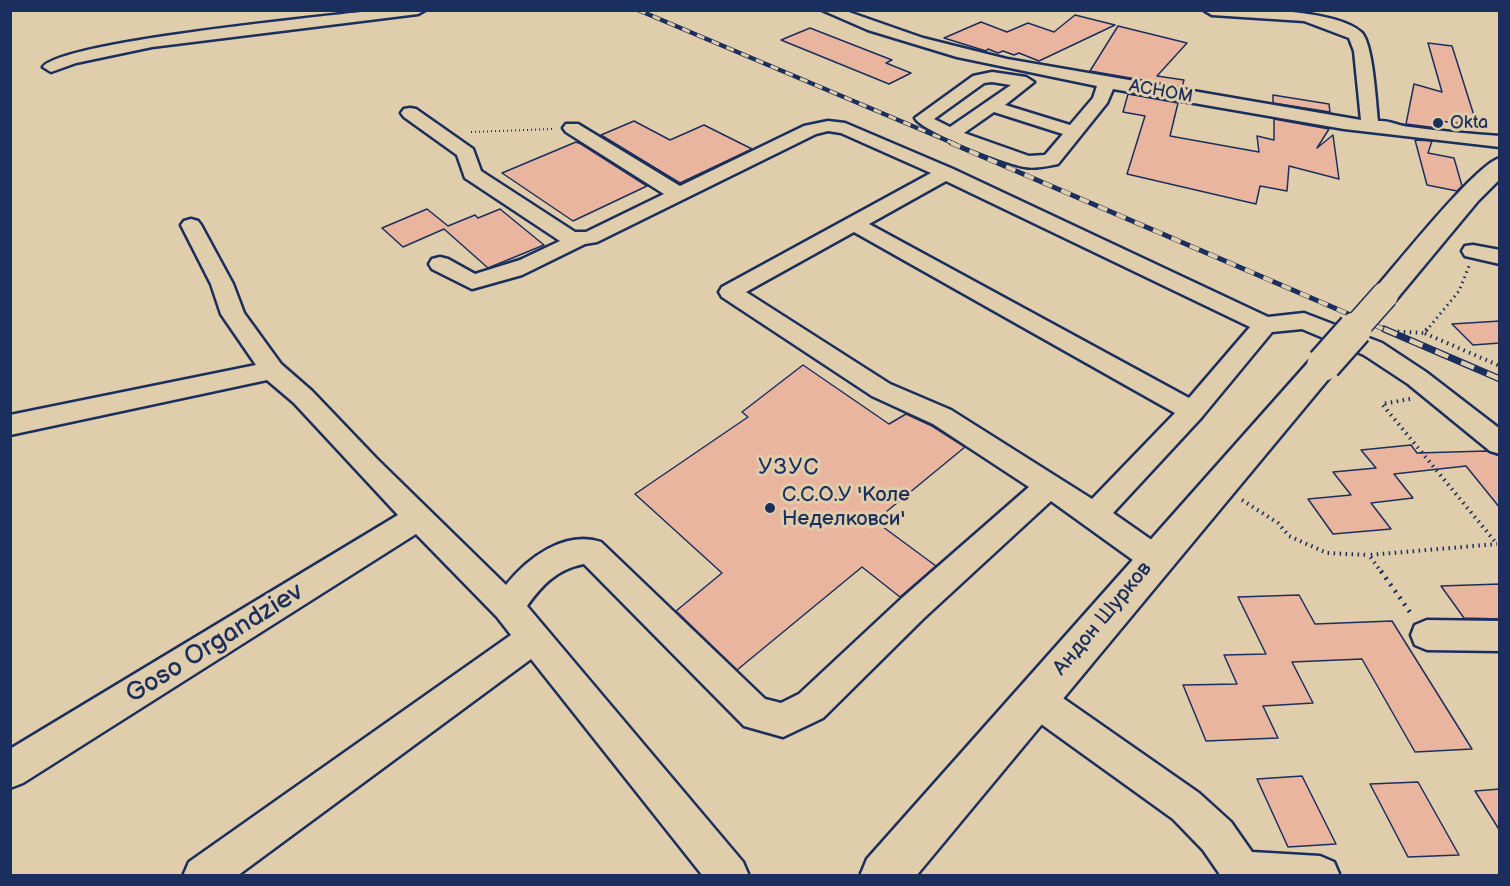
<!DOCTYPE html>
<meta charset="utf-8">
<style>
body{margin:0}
#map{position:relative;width:1510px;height:886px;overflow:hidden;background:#e0cdab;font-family:"Balsamiq Sans",sans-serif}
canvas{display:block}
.frame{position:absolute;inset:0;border:12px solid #1b2f5e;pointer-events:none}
</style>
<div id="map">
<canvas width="1510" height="886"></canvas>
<div class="frame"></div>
</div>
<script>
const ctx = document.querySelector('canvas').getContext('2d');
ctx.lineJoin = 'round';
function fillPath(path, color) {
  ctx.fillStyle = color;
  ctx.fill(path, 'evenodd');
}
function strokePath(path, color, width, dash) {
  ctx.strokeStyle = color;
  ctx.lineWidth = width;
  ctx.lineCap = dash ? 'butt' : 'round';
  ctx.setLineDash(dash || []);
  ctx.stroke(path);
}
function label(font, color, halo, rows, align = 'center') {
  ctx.font = font + ' "Balsamiq Sans",sans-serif';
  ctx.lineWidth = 6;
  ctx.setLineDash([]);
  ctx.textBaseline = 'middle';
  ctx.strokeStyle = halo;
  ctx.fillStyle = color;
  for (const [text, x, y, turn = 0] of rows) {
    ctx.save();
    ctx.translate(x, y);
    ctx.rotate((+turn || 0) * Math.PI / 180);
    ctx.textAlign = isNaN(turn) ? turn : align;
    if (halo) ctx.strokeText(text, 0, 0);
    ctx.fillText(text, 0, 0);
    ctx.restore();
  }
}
const building = new Path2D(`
 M1075,15L1115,25L1039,61L1019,53L1014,55L1003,51L998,53L988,49L986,51L944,38L981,22L1007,32L1028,23L1054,32Z
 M1118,26L1187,43L1157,76L1184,80L1182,87L1090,71Z
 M810,28L892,60L886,63L911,73L889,84L781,40Z
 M1428,43L1452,46L1477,125L1439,121L1437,128L1406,124L1414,84L1442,92Z
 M1128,94L1178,103L1170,136L1259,152L1257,136L1274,140V119L1329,129L1317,148L1333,135L1339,179L1289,166L1287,191L1260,186L1256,204L1127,174L1145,116L1123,112Z
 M1273,95L1329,104L1330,112L1273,103Z
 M634,121L670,140L704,125L752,149L680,183L601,135Z
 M1415,140L1432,141L1428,153L1454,158L1462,186L1457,191L1427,185Z
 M576,142L581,144L647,186L573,221L502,173Z
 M427,209L448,226L475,215L478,218L500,209L544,245L488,268L444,229L403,247L382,228Z
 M1500,321V343L1473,345L1452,324Z
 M803,365L889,424L906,414L932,426L965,447L875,521L936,566L900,597L862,567L737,670L676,611L722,573L635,494L748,417L742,412Z
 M1411,445L1417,453L1487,451L1500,456V508L1466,466L1394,474L1413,498L1371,503L1391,529L1333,534L1308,499L1351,495L1333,472L1376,468L1361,450Z
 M1500,584V619L1464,618L1441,586Z
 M1299,595L1315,624L1392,621L1472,749L1415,752L1362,659L1292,662L1313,703L1263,706L1278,738L1206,741L1183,685L1237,684L1224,655L1266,654L1238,597Z
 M1302,776L1336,844L1288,847L1257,779Z
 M1418,782L1459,855L1408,857L1370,784Z
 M1500,789V831L1475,791Z`);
const pathFar3 = new Path2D(`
 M471,132L553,129`);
const pathFar2 = new Path2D(`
 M1426,331L1459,291L1469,266`);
const pathFar1 = new Path2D(`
 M1427,329L1424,333L1500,366
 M1389,333L1388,331L1424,333
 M1410,399L1382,404L1497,544
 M1242,500L1278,523L1289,536L1327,553L1369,555
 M1382,573L1369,555L1497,544`);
const path = new Path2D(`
 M1381,571L1412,615`);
const minor = new Path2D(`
 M378,10H425L418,14L152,47L76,63L51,72L43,67C63,41 330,16 378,10Z
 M822,10H843L923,38L1007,59L1361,120L1354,51L1349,38L1304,21L1212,15L1205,11C1239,7 1335,9 1361,32C1373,42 1376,104 1378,121C1390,120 1398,126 1410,127C1439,131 1469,134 1500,136V147L1344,129L1113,89L1107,103L1058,164C1048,166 1035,169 1025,167C1008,165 921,131 915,118L973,76L992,72L1026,77L1034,82L1005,105L1070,125L1093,98L1097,86L957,57L868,30ZM992,82L1011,85L950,127L934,119L984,83ZM994,112L1063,134L1045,155L1029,156L964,133Z
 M410,108L416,109L473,149L481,171L575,232H586L664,194L566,132L563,128L566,124H578L680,186L804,126L828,121L845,123L953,169L1268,317L1304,313L1382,343L1426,372L1500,429V454L1490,451L1408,384L1364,355L1302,329L1272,332L1201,418L1113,513L1166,550L1170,559L1166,568L1155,572L1144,568L1051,501L924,618L823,718L783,737L744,726L584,564C557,569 542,585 527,606L743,862L749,876H703L531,659L237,876H183L189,862L511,635L497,617L416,534L23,783L10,788V749L398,515L294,403L267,380L10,435V415L256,365L221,314L211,284L181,225L184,221L191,219L198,221L201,225L233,284L244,313L281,364L312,391L377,459L506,585C527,558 565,530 601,542L765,699L781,703L799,694L902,598L1029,487L933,424L872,396L722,297L719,292L722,287L931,173L841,133L828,131L816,134L597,242L585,244L522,275L472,289L432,269L429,264L432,259L440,257L448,259L475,274L520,260L560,241L465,178L457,155L404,117L401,113L404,109ZM946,181L1250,327L1189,398L869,224ZM854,232L1175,413L1092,499L951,410L890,384L746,292Z
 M1473,245L1500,250V264L1465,256L1462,251L1465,246Z
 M1427,620L1500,621V651L1427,650L1415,645L1411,635L1415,625Z
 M1035,683L1047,687L1199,793L1231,822L1252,852L1320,856L1334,862L1340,876H1221L1203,850L1173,819L1023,711L1018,699L1023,687Z`);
const major = new Path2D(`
 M1500,158V179L1478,201L1395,301L1385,304L1375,301L1371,295L1375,289C1396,265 1476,164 1500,158Z
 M1324,354L1335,357L1339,364L1335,371L916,876H860L867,859L1313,357Z`);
const railFar2 = new Path2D(`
 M638,10L955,144`);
const railFar1 = new Path2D(`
 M951,143L1388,331`);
const rail = new Path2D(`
 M1384,329L1500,379`);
const majorBridgeFar1 = new Path2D(`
 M1353,331L1385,295`);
const majorBridge = new Path2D(`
 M1324,364L1355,329`);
const markers = [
 [1438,123,6,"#1b2f5e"],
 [770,508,6,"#1b2f5e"]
];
const farStreetnames = [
 ["АСНОМ",1161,92,10]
];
const farPoinames = [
 ["Okta",1450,123]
];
const poiNames = [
 ["С.С.О.У 'Коле",782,496],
 ["Неделковси'",782,520]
];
const streetNames = [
 ["Андон Шурков",1103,619,-50]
];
const neighbourhoodNames = [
 ["УЗУС",789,468]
];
const nearStreetnames = [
 ["Goso Organdziev",215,644,-32]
];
fillPath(building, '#eab59e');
strokePath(building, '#1b2f5e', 1.5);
strokePath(minor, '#1b2f5e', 5);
strokePath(major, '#1b2f5e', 5);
strokePath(pathFar3, '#1b2f5e', 2, [1, 3]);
strokePath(pathFar2, '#1b2f5e', 3, [1.5, 4]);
strokePath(pathFar1, '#1b2f5e', 4, [1.5, 4.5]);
strokePath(path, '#1b2f5e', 4.5, [2, 6]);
fillPath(minor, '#e0cdab');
fillPath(major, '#e0cdab');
strokePath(railFar2, '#1b2f5e', 4.5);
strokePath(railFar1, '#1b2f5e', 5);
strokePath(rail, '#1b2f5e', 7);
strokePath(railFar2, '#e0cdab', 3, [8]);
strokePath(railFar1, '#e0cdab', 4, [10]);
strokePath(rail, '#e0cdab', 4.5, [14]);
strokePath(majorBridgeFar1, '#1b2f5e', 29, []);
strokePath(majorBridge, '#1b2f5e', 38, []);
strokePath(majorBridgeFar1, '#e0cdab', 26);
strokePath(majorBridge, '#e0cdab', 33);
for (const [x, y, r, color] of markers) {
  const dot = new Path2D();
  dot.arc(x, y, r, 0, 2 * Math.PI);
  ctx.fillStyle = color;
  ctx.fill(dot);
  strokePath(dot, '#e0cdab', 2);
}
label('18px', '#1b2f5e', '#e0cdab', farStreetnames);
label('18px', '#1b2f5e', '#e0cdab', farPoinames, 'left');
label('21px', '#1b2f5e', '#e0cdab', poiNames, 'left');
label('21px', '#1b2f5e', '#e0cdab', streetNames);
ctx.letterSpacing = '1.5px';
label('22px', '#1b2f5e', '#e0cdab', neighbourhoodNames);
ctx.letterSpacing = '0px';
label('26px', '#1b2f5e', '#e0cdab', nearStreetnames);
</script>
